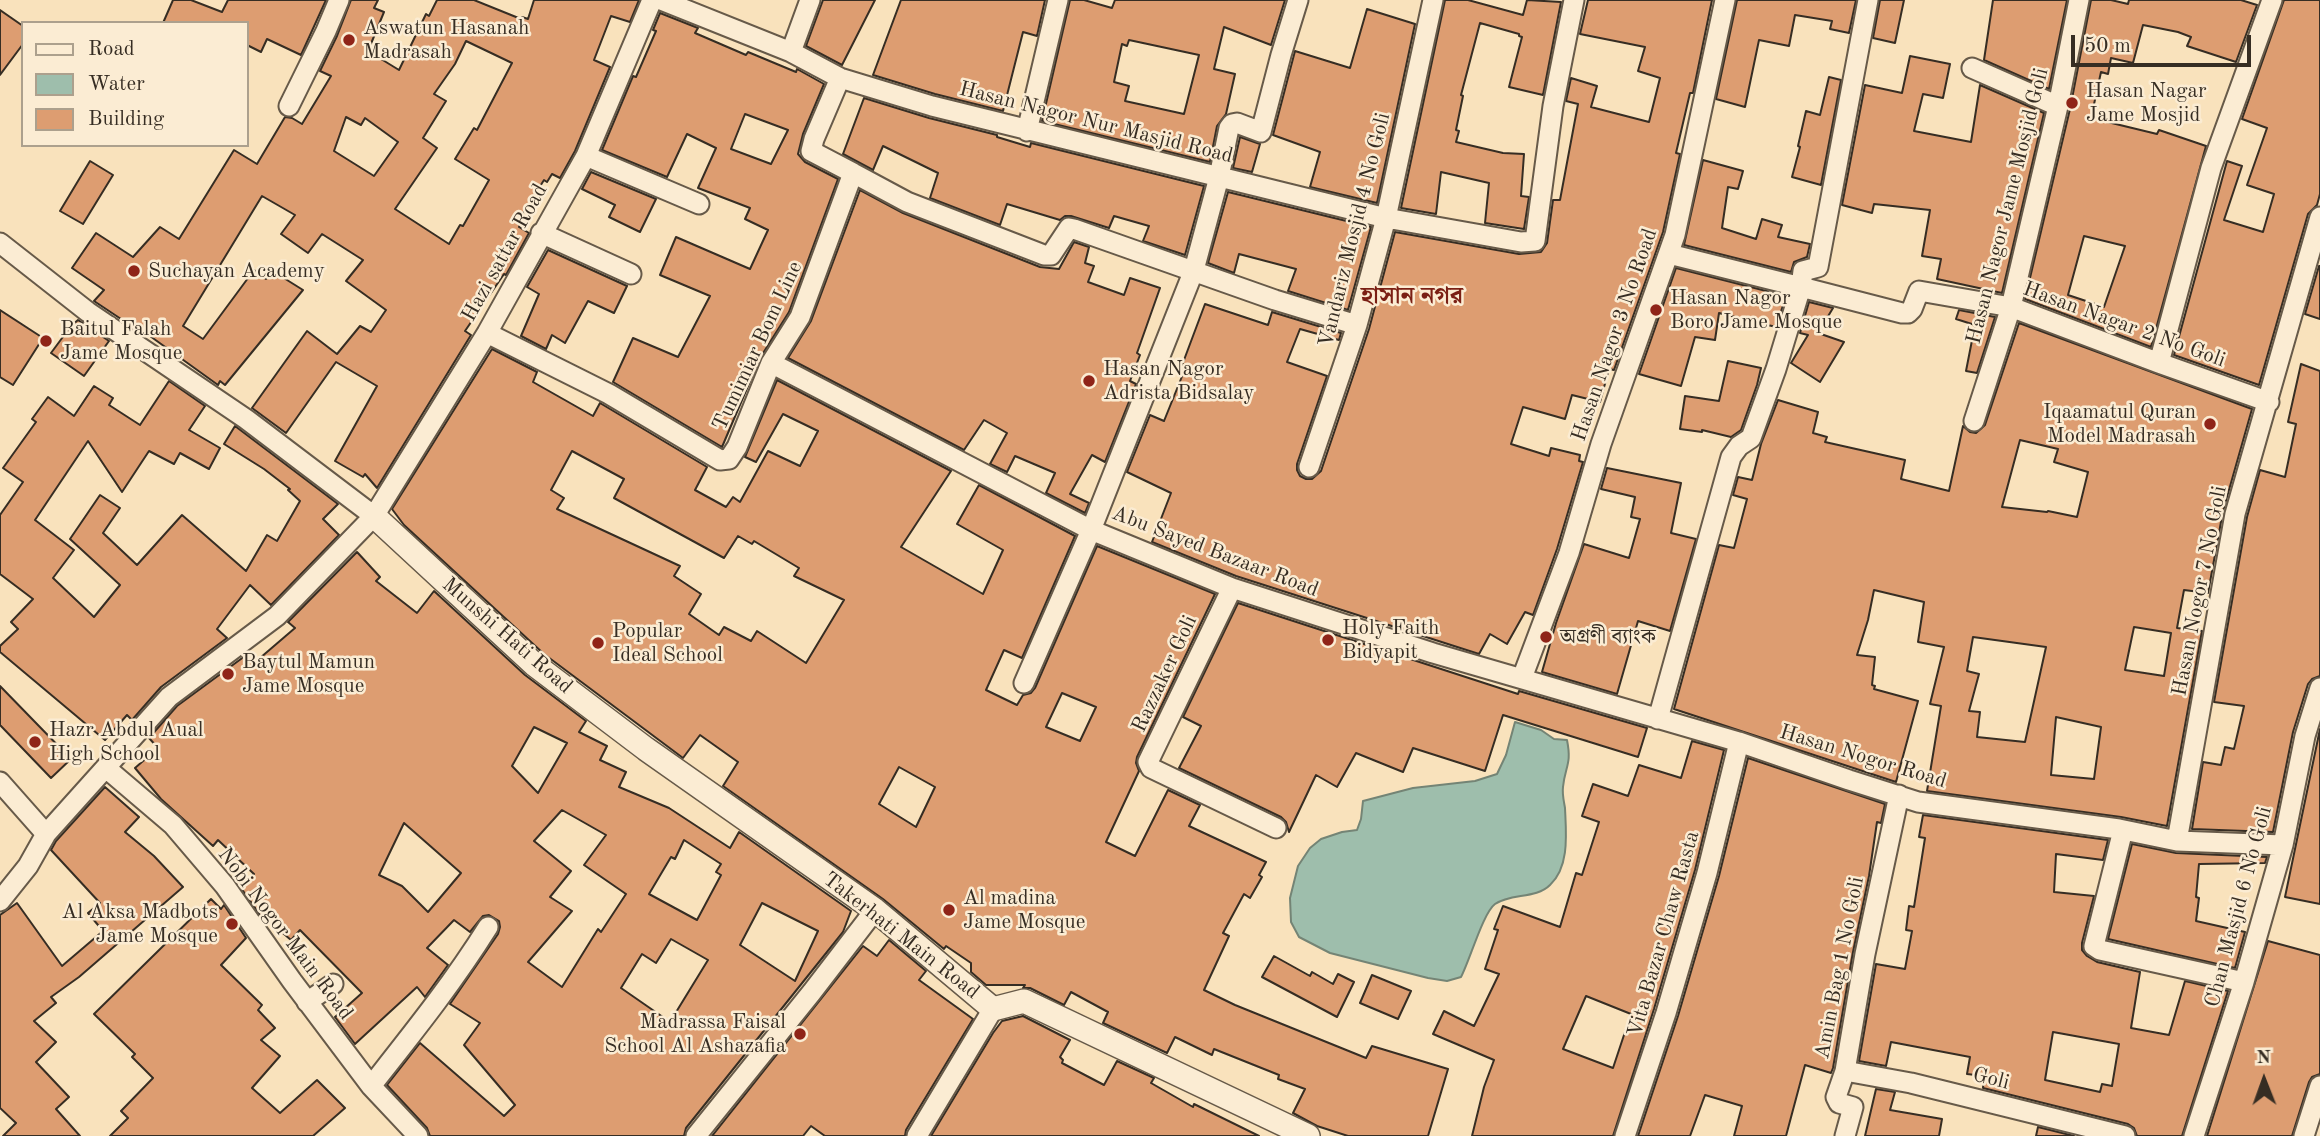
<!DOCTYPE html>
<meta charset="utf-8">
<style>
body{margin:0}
#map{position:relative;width:2320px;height:1136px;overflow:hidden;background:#f9e2bc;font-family:"Old Standard TT",serif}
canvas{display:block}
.legend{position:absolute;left:21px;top:21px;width:228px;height:126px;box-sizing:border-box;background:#fbecd3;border:2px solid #aca08d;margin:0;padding:9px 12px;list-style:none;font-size:21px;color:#362d23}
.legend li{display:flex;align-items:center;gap:14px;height:35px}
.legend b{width:35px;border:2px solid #aca08d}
.north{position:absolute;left:2229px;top:1045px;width:70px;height:70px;-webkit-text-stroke:5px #fbecd3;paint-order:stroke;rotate:359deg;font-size:19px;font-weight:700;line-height:28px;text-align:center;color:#362d23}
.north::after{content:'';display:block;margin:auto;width:24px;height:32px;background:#362d23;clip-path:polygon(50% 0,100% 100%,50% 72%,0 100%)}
.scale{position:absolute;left:2071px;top:35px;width:180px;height:32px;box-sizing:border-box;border:4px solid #362d23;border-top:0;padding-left:9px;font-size:21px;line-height:24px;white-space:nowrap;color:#362d23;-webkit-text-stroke:5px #fbecd3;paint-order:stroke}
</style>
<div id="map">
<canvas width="2320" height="1136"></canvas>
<ul class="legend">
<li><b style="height:9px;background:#fbecd3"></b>Road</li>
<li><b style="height:19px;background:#9ebeac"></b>Water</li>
<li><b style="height:19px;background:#dd9d71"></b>Building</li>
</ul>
<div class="north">N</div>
<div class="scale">50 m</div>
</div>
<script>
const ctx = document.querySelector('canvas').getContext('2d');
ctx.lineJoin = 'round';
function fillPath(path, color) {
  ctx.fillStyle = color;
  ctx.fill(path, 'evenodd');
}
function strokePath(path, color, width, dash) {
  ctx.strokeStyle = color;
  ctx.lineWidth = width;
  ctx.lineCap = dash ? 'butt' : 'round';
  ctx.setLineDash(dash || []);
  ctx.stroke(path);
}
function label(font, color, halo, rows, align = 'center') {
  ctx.font = font + ' "Old Standard TT","Noto Serif Bengali",serif';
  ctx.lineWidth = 5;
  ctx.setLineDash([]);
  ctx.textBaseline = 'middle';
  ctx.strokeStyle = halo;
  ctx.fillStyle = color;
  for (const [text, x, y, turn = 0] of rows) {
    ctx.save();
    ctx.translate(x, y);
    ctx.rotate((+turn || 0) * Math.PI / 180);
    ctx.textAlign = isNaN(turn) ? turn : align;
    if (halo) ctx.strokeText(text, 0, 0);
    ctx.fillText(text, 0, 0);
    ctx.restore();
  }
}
const water = new Path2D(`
 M1515,722L1541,730L1554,739L1567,740C1572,765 1565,766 1563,787C1562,794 1564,802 1565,808C1566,832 1570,867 1550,885C1536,899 1511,893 1495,904C1483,913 1470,960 1461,977L1447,981L1428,978L1330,953L1299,937L1291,922L1290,898L1298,866L1310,848L1321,839L1342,832L1357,830L1361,819L1363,801L1413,788L1475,781L1497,774L1506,755Z`);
const building = new Path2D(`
 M173,0H191L222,12L228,0H326L301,55L267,39L261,52L247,45V23H163Z
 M351,0H378L374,8L384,12L368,51L399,70L426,14L429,16L437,0H474L521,19L522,17L528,19L534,0H639L630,22L611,16L594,60L610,67L575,151L560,178L552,174L547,182L544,180L520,218L523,219L519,227L529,233L506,275L504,274L465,331L471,335L377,488L365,474L363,477L335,461L377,386L336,362L286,433L252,408L307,331L337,354L360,326L371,332L386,310L346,281L363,260L322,234L308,253L281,234L295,215L262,196L183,326L203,339L254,270L266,279L271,270L303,290L225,385L220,381L218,385L143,331L142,333L94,301L104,290L72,268L96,233L133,257L160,227L179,239L234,150L257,164L285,117L292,118L302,124L331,76L320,71L337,36ZM466,41L512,63L477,130L474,128L455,159L489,180L463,226L460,225L449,244L395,209L437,148L423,138L446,101L434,94L455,64ZM346,117L361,125L365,118L398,142L374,176L334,151Z
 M823,0H875L842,65L806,46Z
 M901,0H1045L1037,36L1023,32L1003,111L935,94L873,75Z
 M1070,0H1084L1112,8L1115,0H1285L1271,45L1224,27L1214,69L1235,74L1226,114L1217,126L1210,162L1042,121ZM1129,40L1199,55L1184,114L1125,101L1129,86L1114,82L1122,44L1127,46Z
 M1445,0H1468L1523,15L1527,0L1561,2L1543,95L1509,87L1522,37L1519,36V34L1480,23L1461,95L1463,96L1456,130L1459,131L1456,142L1503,153L1524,154L1521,196L1529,197L1524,229L1485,223L1489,183L1441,172L1436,214L1401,208Z
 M1588,0H1712L1693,93H1690L1676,153L1680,154L1663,232L1614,370L1609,369L1600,402L1572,395L1565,419L1523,407L1511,444L1549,456L1551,448L1580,455L1579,461L1583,462L1557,549L1533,615L1525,612L1507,644L1490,634L1479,654L1236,576L1152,542L1171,493L1127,472L1150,415L1164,421L1185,369L1181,368L1205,304L1268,325L1272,312L1341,333L1339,340L1300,329L1287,362L1327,376L1297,464V470L1300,476L1306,479H1312L1321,471L1369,329L1395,232L1519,254L1541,252L1547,243L1553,200H1560L1578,104L1566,101L1571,78L1597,86L1591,107L1649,122L1660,78L1638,71L1645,47L1580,34Z
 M1737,0H1856L1849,33L1830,29L1832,21L1795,15L1789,46L1759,40L1745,107L1716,99Z
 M1880,0H1904L1895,43L1873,38Z
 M1993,0H2067L2049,89L1984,60Z
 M2091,0H2111L2128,4L2129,0H2241L2257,5L2236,62L2187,46L2191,37L2178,32L2143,25L2133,63L2111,58L2108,74L2101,72L2091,118L2157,134L2159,130L2206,146L2151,347L2025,299L2070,109ZM2084,236L2125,246L2104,307L2068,295Z
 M2284,0H2320V194L2317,205L2308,214L2259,385L2174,355L2227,161L2242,166L2224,220L2263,232L2274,194L2247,185L2267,128L2242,119Z
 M1367,9L1415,24L1377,203L1310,187L1320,152L1273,135L1295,51L1350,68Z
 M0,10L23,26V44L0,75Z
 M660,13L698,28L695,33L746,55L748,52L796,72L797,69L824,84L803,134L798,154L805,162L838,179L789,312L760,358L722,447L613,382L633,338L678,357L710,296L660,275L676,237L750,269L768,230L745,219L750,208L698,188L716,148L687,134L667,177L602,150L633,76L636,77L656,31L653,30ZM745,114L788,130L771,164L731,149Z
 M1910,56L1950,64L1943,98L1923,94L1914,131L1971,142L1980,85L2044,113L2002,293L1937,279L1941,259L1922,256L1930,210L1874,204L1872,213L1842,205L1865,85L1902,93Z
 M1829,77L1841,80L1821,185L1792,177L1800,147L1798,146L1806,111L1820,115Z
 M864,98L929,118L997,135V137L1030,147L1031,143L1204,186L1185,255L1143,241L1149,226L1114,216L1109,228L1071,216H1065L1060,220L1007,204L1000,225L930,198L938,173L883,146L873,170L843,154Z
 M1240,137L1260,144L1252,172L1233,168Z
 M1703,160L1743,171L1738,189L1728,187L1722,228L1756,239L1762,219L1782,225L1778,237L1810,244L1807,257L1794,262L1791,272L1684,245Z
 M90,161L113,175L83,224L60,211Z
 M591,172L656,199L640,232L609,217L615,205L582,189Z
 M860,190L903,213L1040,267L1059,269L1074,242L1089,247L1085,263L1094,266L1088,282L1124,295L1130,278L1160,288L1137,353L1140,355L1130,381L1136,384L1105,462L1092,455L1070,494L1089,503L1085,513L1046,493L1055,473L1015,456L1007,472L990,464L1007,433L984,420L964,450L788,358L811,321Z
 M1228,192L1371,227L1348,310L1288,291L1296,269L1239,254L1234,273L1208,263Z
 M548,250L627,286L614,313L588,301L565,343L552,335L546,349L521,336L539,294L527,287Z
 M2319,266H2320V319L2305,314Z
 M1676,268L1786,296L1776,327L1719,313L1715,340L1695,337L1681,386L1639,374Z
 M1809,302L1833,308L1818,333L1844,342L1820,382L1791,363L1808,335L1800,333Z
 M0,310L43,338L13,385L0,377Z
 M1959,310L1995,317L1977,373L1966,371L1975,325L1956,319Z
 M78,320L109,341L84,376L51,353L71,326Z
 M2019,323L2252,409L2223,511L2208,593L2184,590L2177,628L2202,631L2167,826L2121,817L1927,791L1941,706L1930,704L1944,647L1918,642L1924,602L1874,590L1868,620L1857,655L1875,657L1872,685L1875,686L1874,689L1918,701L1896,782L1674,709L1719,545L1734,548L1747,499L1733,495L1738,477L1752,480L1761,444L1778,400L1818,412L1813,433L1827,437L1825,442L1905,460L1901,479L1949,491L1963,426L1970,432L1976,433L1985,425ZM2020,440L2058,449L2054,462L2088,472L2077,517L2048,511L2047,512L2002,507ZM2134,627L2171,633L2164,676L2125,670ZM1973,637L2046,647L2025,742L1977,737L1980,712L1969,711L1979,674L1967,671ZM2056,717L2101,727L2094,779L2051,775Z
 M492,349L537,372L533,382L593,416L600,403L707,467L695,490L726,507L733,497L740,502L768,451L800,466L818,431L783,414L756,462L745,457L777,380L951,471L901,547L983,594L1003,550L957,524L979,485L1075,536L1022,658L1004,650L986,690L1017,705L1023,695L1031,693L1035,688L1097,546L1215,594L1137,757L1136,763L1139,771L1106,842L1135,856L1168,790L1200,805L1189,826L1266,862L1259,875L1262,877L1250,898L1244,894L1223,933L1229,936L1204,990L1235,1005L1366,1058L1372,1046L1448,1069L1428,1136H1348L1317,1126L1293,1113L1305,1089L1278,1079L1279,1075L1214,1049L1212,1055L1175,1037L1167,1053L1103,1023L1108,1012L1071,992L1064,1005L1030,988H1023L1025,985H986L971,972V963L946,946L944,949L883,899L723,786L738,762L700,735L683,758L544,654L404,525L392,509ZM572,451L624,479L614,498L724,558L738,536L752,544L754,541L799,568L794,576L844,600L806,663L757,631L751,641L724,627L719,635L689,614L701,594L674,576L680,566L557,509L564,498L551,490ZM1062,693L1096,707L1080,741L1046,727ZM899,767L935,787L916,827L879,804Z
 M1728,361L1761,368L1757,385L1741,430L1731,437L1702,430V432L1680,429L1685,396L1719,401Z
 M2301,364L2320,371V676L2312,679L2308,684L2293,732L2273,832L2192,829L2203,762L2221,765L2225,747L2234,749L2244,706L2214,702L2247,517L2260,470L2285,477L2296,424L2288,422Z
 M169,381L205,406L189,430L220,448L209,469L180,453L174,464L149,451L122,492L88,441L35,520L74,550L53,578L94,617L120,585L70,539L100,495L120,508L103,533L137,565L182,515L246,571L267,535L277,541L300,501L288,490L290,489L264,469L224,444L235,426L338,504L323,519L339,535L271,605L250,585L217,629L227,638L161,687L132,720L127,715L105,740L0,652V646L18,629L11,622L33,599L0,574V515L23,482L3,468L36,422L32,419L48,397L74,416L94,386L113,398L109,405L140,425Z
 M1607,468L1681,483L1671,533L1696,539L1670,631L1638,621L1617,694L1542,672L1556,623L1584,544L1629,558L1640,519L1631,517L1635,497L1601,489Z
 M357,552L380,577L376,581L417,613L434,591L525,675L586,721L579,732L607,746L600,760L626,772L619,787L669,808L730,848L739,832L851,911L843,932L686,1128L684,1136H430L427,1128L387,1085L420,1043L504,1116L515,1105L464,1045L480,1023L450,1004L498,934L500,927L499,921L489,915L483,916L470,932L454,920L427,948L448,965L425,997L417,987L355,1044L335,1017L362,993L300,930L291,940L265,918L263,919L241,888L254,874L218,840L213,846L161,799L135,768L158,748L149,738L177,706L245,656L253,664L295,628L288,622ZM534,727L567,743L538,793L512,766ZM562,810L606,835L584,865L626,894L601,932L598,929L562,987L528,962L572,911L550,897L571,871L534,841ZM404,823L461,873L428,912L402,886L379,875ZM684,840L721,864L716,872L721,875L697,920L649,894L671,857L675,859ZM762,903L818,931L795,981L740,945ZM671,939L708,960L670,1022L621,988L642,954L656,963Z
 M1238,603L1518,694L1519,691L1647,728L1638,757L1503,715L1485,771L1413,748L1403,772L1356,753L1337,787L1316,775L1289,832L1286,822L1281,817L1179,768L1201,726L1183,717Z
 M0,686L71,759L51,778L0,725Z
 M2320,729V904L2285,897Z
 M1692,741L1724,750L1695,870L1654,1009L1613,1136H1472L1484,1087L1494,1060L1433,1034L1444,1011L1474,1026L1499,974L1485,969L1498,930L1494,929L1503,906L1560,927L1576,873L1582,875L1599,822L1582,816L1593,784L1628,796L1639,765L1681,778ZM1586,996L1631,1014L1613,1068L1563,1049Z
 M1748,758L1885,804L1881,823L1877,822L1869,876L1853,952L1833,1068L1831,1073L1805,1065L1786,1136H1734L1742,1106L1705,1095L1690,1136H1638L1678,1016L1719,876Z
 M105,787L139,817L125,832L154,856L183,887L79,977L51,997L56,1003L34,1021L56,1042L36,1062L69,1097L56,1109L80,1136H3L16,1123L0,1108V915L17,903L62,966L103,931L88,913L100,903L51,850L56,841Z
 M1923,815L2108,840L2103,860L2056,854L2054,892L2094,896L2082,943V950L2087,956L2097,962L2140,972L2131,1028L2169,1035L2185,981L2228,991L2182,1136H2137L2134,1128L2128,1124L1983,1088L1984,1076L1967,1074L1970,1057L1891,1042L1886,1066L1859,1061L1876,964L1905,969L1912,931L1906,930L1909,906L1914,907L1925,838L1919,837ZM2053,1032L2119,1044L2112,1086L2102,1084L2100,1092L2045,1080Z
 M2132,844L2176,853L2267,857L2265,863L2199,864L2196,897L2199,898L2196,921L2245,932L2235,968L2108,939Z
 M211,899L221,909L224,905L246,938L221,965L262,1005L258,1010L275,1028L261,1040L280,1056L252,1088L280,1113L317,1080L345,1108L313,1136H110L128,1118L121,1111L153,1078L132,1057L135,1054L94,1014Z
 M889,940L926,971L919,980L973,1019L906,1130L905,1136H825L811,1126L803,1136H712L863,946L877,956Z
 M2268,941L2320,955V1074L2312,1077L2309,1082L2292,1136H2207Z
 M1274,956L1310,976L1312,972L1333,984L1338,974L1354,982L1337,1017L1262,977Z
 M1372,975L1411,991L1398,1019L1360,1003Z
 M1023,1016L1070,1040L1060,1057L1063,1060L1062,1063L1104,1085L1117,1061L1154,1078L1151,1083L1193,1107L1194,1104L1259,1136H931L993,1033L1002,1021Z
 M1876,1089L1895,1092L1890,1110L1942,1119L1939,1136H1865Z
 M2038,1127L2074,1136H2036Z`);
const minor = new Path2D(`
 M661,0L791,52L840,78L932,106L1386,218L1521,242L1535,241L1553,106L1574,0
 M1868,0L1818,267L1803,271L1801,287L1902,313H1908L1912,309L1919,291L2011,307L2159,363L2269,402
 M791,52L810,0
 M1972,68L2058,106
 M289,106L326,31L339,0
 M1027,131L1058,0
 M586,156L699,204
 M853,173L907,202L1044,255H1051L1069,228L1074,229L1275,300L1357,325
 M541,233L631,274
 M0,243L88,312L246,419L374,516
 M487,333L609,394L720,460L729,459L737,447L771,363L800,317L853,173L811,151L814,139L840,78
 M771,363L1091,530L1232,588L1433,653L1739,742L1849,780L1918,802L2119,829L2177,841L2283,845
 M2159,363L2211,168L2272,0
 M1974,421L2011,307L2058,106L2079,0
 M1309,467L1357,325L1386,218L1433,0
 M1232,588L1148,762L1151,768L1276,828
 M1522,678L1569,553L1601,444L1675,235L1725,0
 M1024,683L1091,530L1194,270L1219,177L1229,128L1232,124L1237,123L1261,132L1281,55L1298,0
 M1658,719L1731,457L1739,446L1751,438L1776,369L1801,287L1669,254
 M106,768L173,825L225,886L292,981L371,1086L418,1136
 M0,782L46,834
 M2123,830L2094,946L2100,950L2244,982
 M2177,841L2235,514L2320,217
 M0,901L28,866L46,834L169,697L277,616L374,516L487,333L586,156L652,0
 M307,1002L333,984
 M1845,1071L1911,1083L2125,1136
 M371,1086C412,1034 453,983 488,927
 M696,1136L812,992L875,910
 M917,1136L993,1009
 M1625,1136L1666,1013L1707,873L1739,742
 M1845,1136L1853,1107L1839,1103L1836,1097L1845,1071L1865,954L1899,795
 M2194,1136L2244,982L2283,845L2305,736L2320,688
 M2304,1136L2320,1086`);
const tertiary = new Path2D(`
 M374,516L535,665L646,749L875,910L993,1009L1024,1001L1308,1136`);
const markers = [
 [349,40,7,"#8f2418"],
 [2072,103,7,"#8f2418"],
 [134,271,7,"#8f2418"],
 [1656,310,7,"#8f2418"],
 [46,341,7,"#8f2418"],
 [1089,381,7,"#8f2418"],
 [2210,424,7,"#8f2418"],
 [1546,637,7,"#8f2418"],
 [1328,640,7,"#8f2418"],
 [598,643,7,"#8f2418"],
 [228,674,7,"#8f2418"],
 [35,742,7,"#8f2418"],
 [949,910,7,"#8f2418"],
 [232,924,7,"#8f2418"],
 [800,1034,7,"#8f2418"]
];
const poiNames = [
 ["Aswatun Hasanah",363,28],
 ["Madrasah",363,52],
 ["Hasan Nagar",2086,91],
 ["Jame Mosjid",2086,115],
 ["Suchayan Academy",148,271],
 ["Hasan Nagor",1670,298],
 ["Boro Jame Mosque",1670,322],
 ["Baitul Falah",60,329],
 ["Jame Mosque",60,353],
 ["Hasan Nagor",1103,369],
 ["Adrista Bidsalay",1103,393],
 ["Iqaamatul Quran",2196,412,"right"],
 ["Model Madrasah",2196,436,"right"],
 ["Holy Faith",1342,628],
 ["Bidyapit",1342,652],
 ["Popular",612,631],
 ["Ideal School",612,655],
 ["অগ্রণী ব্যাংক",1560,637],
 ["Baytul Mamun",242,662],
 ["Jame Mosque",242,686],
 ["Hazr Abdul Aual",49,730],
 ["High School",49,754],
 ["Al madina",963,898],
 ["Jame Mosque",963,922],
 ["Al Aksa Madbots",218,912,"right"],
 ["Jame Mosque",218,936,"right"],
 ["Madrassa Faisal",786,1022,"right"],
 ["School Al Ashazafia",786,1046,"right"]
];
const streetNames = [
 ["Hasan Nagor Nur Masjid Road",1096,123,14],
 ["Hasan Nagor Jame Mosjid Goli",2008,206,-76],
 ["Vandariz Mosjid 4 No Goli",1355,230,-76],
 ["Hazi sattar Road",505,253,-61],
 ["Hasan Nagar 2 No Goli",2124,325,20],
 ["Hasan Nagor 3 No Road",1615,335,-71],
 ["Tumimiar Bom Line",758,346,-65],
 ["Abu Sayed Bazaar Road",1215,552,21],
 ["Hasan Nogor 7 No Goli",2200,591,-79],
 ["Munshi Hati Road",507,636,41],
 ["Razzaker Goli",1165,674,-65],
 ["Hasan Nogor Road",1863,757,17],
 ["Chan Masjid 6 No Goli",2239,907,-75],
 ["Nobi Nogor Main Road",285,934,53],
 ["Vita Bazar Chaw Rasta",1664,934,-74],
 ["Takerhati Main Road",901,936,38],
 ["Amin Bag 1 No Goli",1840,968,-79],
 ["Goli",1991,1079,14]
];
const quarterNames = [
 ["হাসান নগর",1412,297]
];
fillPath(water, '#9ebeac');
strokePath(water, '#748475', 2);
fillPath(building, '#dd9d71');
strokePath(building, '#362d23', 2);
strokePath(minor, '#675a49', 23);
strokePath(tertiary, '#675a49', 26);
strokePath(minor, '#fbecd3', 19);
strokePath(tertiary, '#fbecd3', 23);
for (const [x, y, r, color] of markers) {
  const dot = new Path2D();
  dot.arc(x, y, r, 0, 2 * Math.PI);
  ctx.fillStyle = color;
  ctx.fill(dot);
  strokePath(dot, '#fbecd3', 2.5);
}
label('21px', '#362d23', '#fbecd3', poiNames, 'left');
label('21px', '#362d23', '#fbecd3', streetNames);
label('bold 24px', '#7a1f14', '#fbecd3', quarterNames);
</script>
